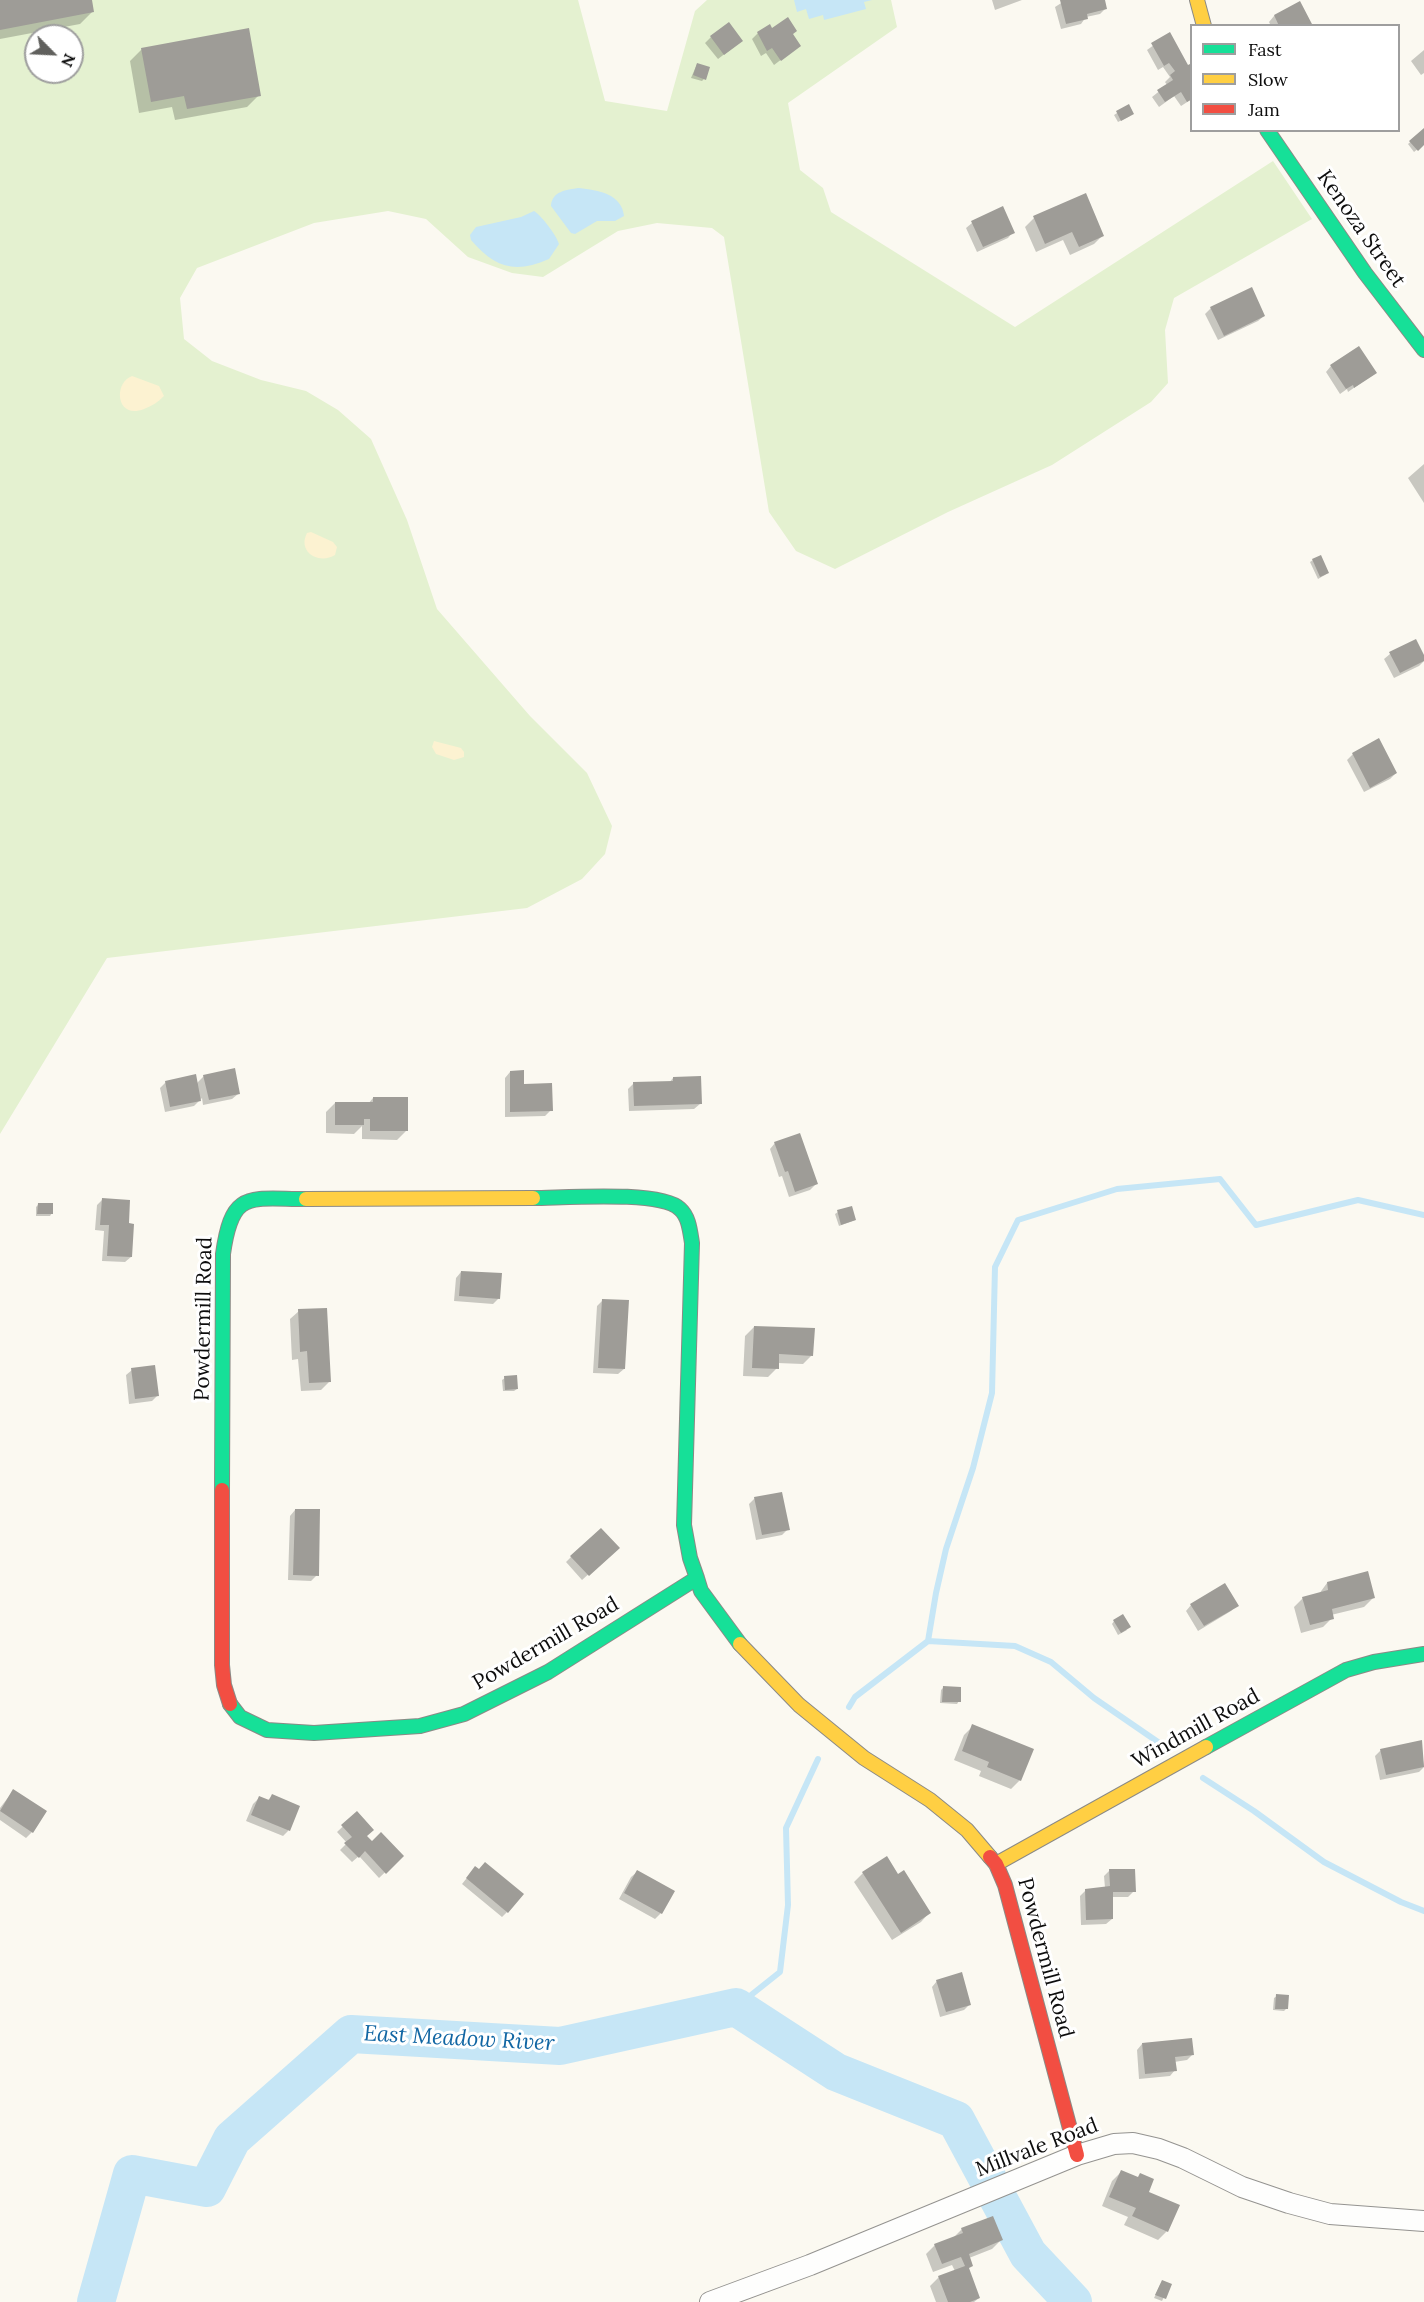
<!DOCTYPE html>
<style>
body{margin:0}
#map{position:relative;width:1424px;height:2302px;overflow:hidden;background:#fbf9f1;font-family:Lora,serif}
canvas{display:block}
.legend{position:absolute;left:1190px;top:24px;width:210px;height:108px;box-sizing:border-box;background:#fff;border:2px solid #9e9e9e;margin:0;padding:8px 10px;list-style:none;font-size:18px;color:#0d0d0d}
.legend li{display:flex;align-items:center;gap:12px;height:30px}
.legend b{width:30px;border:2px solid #9e9e9e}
.north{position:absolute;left:24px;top:24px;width:60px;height:60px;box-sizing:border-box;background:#fff;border:2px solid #9e9e9e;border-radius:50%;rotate:114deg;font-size:16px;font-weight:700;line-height:24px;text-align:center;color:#0d0d0d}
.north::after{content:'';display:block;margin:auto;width:21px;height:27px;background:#60605d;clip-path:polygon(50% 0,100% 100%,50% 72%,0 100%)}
</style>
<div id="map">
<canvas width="1424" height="2302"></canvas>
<ul class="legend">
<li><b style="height:8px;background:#16e098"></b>Fast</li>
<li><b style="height:8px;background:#ffcf43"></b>Slow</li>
<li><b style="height:8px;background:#f24e42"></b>Jam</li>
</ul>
<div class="north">N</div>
</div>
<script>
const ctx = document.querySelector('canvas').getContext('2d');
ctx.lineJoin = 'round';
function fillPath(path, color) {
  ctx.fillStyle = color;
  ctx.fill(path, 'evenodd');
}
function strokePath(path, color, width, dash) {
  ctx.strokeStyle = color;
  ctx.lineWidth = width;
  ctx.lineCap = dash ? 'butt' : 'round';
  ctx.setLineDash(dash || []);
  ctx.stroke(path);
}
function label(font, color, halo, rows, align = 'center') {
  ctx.font = font + ' Lora,serif';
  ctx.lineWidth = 6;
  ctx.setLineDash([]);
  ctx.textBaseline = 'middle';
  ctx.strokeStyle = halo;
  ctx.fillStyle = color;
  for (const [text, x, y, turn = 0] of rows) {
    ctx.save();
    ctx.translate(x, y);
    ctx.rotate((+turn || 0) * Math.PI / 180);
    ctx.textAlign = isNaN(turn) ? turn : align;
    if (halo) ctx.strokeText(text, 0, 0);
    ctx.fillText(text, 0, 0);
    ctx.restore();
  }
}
const green = new Path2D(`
 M0,0H578L605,101L667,111L695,11L707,0H891L897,27L788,103L800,170L823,188L831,212L1015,327L1273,161L1312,219L1174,298L1165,330L1168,383L1151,402L1052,465L948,512L835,569L796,551L769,512L724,237L712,228L657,223L618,231L543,277L512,273L468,257L426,219L388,211L314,223L197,268L180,298L184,339L212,361L261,380L306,391L338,410L371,439L407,520L437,609L530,716L587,773L612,826L605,854L582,879L527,908L107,958L0,1134ZM36,36H72V72H36Z`);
const sand = new Path2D(`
 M132,376L159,386L164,396C158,402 152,406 144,409C116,420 113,383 132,376Z
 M311,532L333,542L337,547L335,555C319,565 297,552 307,533Z
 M434,741L461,748L464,752V757L454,760L436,754L432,747Z`);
const water = new Path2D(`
 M794,0H872L864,2L866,9L824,20L823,15L809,19L806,9L797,12Z
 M579,188C598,190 622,194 624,216L615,221H597L575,234L571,233L551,206C552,191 566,190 579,188Z
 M534,211C541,215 557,236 559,244L549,259C515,274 495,268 471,240L470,235L476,227L521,217Z`);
const shadow = new Path2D(`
 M0,0H90L92,12L80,24L0,39Z
 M992,0H1022L995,10Z
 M1066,0H1103L1106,8L1100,14L1086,17L1081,24L1061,29L1055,7Z
 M1299,3L1312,26H1271L1269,22L1274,16Z
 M772,30L791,34L799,46L774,65L766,53L761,56L752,39L758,33Z
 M1169,34L1192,99L1181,106L1174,96L1159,107L1152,97L1167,85L1165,82L1170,77L1163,67L1158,70L1147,50Z
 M711,37L735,46L718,59L705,43Z
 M142,49L259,95L247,107L175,120L172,107L139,113L130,61Z
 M1424,50V73L1421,75L1411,61Z
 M697,64L704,79L702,81L691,78Z
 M1128,106L1130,116L1118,122L1114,115Z
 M1424,130V144L1414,152L1408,144Z
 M1002,208L1013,232L1008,238L977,252L966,228L972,223Z
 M1034,218L1103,235L1094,244L1070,255L1063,240L1036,252L1025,227Z
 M1211,308L1264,316L1258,321L1218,340L1205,314Z
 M1331,366L1375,373L1348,392L1347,389L1340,394L1326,372Z
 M1424,464V503L1408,478Z
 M1313,560L1327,573L1325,575L1318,579L1310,562Z
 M1390,654L1424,659V661L1419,666L1394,678L1384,659Z
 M1353,754L1396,773L1390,779L1364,792L1347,760Z
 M510,1072L551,1110L545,1116L505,1117V1078Z
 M204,1076L238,1094L232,1099L203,1105L202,1098L194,1106L165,1112L160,1088L166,1082L196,1084Z
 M673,1078L700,1104L694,1109L629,1111L628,1089L634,1083H669Z
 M373,1098L406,1131L397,1140L362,1139V1126L354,1134L326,1133V1112L335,1103L368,1104Z
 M775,1143L816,1184L810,1190L789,1197L782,1176L779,1177L770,1149Z
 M102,1200L127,1225L131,1257L125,1262L102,1261L104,1231L95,1230L97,1205Z
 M38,1205L52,1213L50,1216H36V1207Z
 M838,1212L855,1220L839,1226L835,1214Z
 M461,1272L499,1298L493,1304L454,1301L456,1278Z
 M603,1300L624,1369L618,1374L593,1373L597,1306Z
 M299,1311L330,1381L321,1390L301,1391L298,1359L292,1360L290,1319Z
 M754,1327L812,1355L803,1364L777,1363V1368L768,1377L743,1376L745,1336Z
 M132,1370L158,1395L152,1401L129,1404L126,1375Z
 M505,1378L517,1389L514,1391H503L502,1380Z
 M755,1498L788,1529L782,1535L756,1540L749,1504Z
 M295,1510L317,1575L311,1581L288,1580L290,1516Z
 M612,1553L582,1580L566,1562L571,1557Z
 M1327,1583L1373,1598L1364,1607L1331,1615L1332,1618L1323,1627L1301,1633L1294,1607L1303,1598L1319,1594Z
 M1191,1605H1237L1231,1611L1198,1631L1186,1611Z
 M1114,1621L1127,1630L1118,1635L1112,1624Z
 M943,1688L959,1701L957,1704L940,1703L941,1690Z
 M973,1726L1020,1780L1011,1789L979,1776L981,1771L954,1760L964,1735Z
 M1420,1742L1424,1767L1419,1772L1380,1780L1375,1756L1381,1750Z
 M13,1791L32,1832L26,1838L0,1820V1808Z
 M272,1796L298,1807L288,1831L283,1836L246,1821L253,1804L259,1798L267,1801Z
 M357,1813L366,1836L372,1843L402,1856L379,1878L359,1856L352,1862L340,1850L347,1843L337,1832Z
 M1110,1870L1134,1891L1128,1897H1111L1112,1919L1106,1924L1081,1925L1080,1896L1086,1890L1105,1888L1104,1876Z
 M637,1872L661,1913L655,1919L619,1899L631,1877Z
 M863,1873L929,1913L921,1922L892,1940L854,1882Z
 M470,1874L507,1912L502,1917L462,1884Z
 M937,1981L969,2005L964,2010L940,2017L932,1987Z
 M1277,1996L1286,2009L1284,2011L1273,2010L1274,1998Z
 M1142,2044L1192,2055L1187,2060L1174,2062L1175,2070L1170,2076L1139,2079L1137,2050Z
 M1121,2172L1147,2193L1167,2231L1158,2240L1124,2225L1128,2217L1102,2206L1112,2181Z
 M962,2229L1001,2240L992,2249L969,2258L968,2269L979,2298L974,2302H936L930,2286L939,2277L955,2271L952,2265L933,2272L926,2254L935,2245L953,2238Z
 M1160,2285H1170L1162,2301L1154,2298Z`);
const stream = new Path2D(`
 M928,1641L1015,1646L1051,1662L1094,1698L1158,1742
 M849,1707L855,1697L928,1641L936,1593L946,1549L973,1468L992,1393L995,1267L1018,1220L1117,1189L1220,1179L1256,1225L1358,1200L1424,1215
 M1203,1778L1254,1811L1324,1862L1401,1902L1424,1911
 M736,2007L780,1972L788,1905L786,1828L818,1759`);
const river = new Path2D(`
 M96,2302L132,2174L207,2188L232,2139L351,2034L560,2046L736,2007L836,2072L956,2120L1028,2254L1073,2302`);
const building = new Path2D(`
 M0,0H92L94,12L0,30Z
 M1060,0H1105L1107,9L1087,14L1088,19L1066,24Z
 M1300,1L1313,26H1279L1274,15Z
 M788,17L797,31L793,34L801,46L781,61L772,48L767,51L757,32L770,24L772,28Z
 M729,22L743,41L724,55L710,36Z
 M249,28L261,96L187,109L184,96L151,102L141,48Z
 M1170,32L1188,65L1192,63V99L1187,102L1181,92L1165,102L1157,90L1173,80L1170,75L1175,71L1169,63L1164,66L1151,43Z
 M697,63L710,67L706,80L693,75Z
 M1129,104L1134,114L1121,121L1116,111Z
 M1424,128V145L1418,151L1409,141Z
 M1086,193L1104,236L1079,247L1072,232L1045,244L1033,216Z
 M1003,206L1015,233L983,247L971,221Z
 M1252,287L1265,316L1224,336L1210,307Z
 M1359,346L1377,373L1354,388L1353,385L1346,389L1330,365Z
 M1321,555L1329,573L1320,577L1312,559Z
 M1416,639L1424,655V661L1400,673L1389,652Z
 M1379,738L1397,773L1370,788L1352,753Z
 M235,1068L240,1094L209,1100L203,1075Z
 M524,1070V1084L552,1083L553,1111L510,1112V1071Z
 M196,1074L201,1101L170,1107L165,1081Z
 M701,1076L702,1104L634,1106L633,1082L673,1081V1077Z
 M373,1097H408V1131H370V1119H364V1125H335V1102H373Z
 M800,1133L818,1184L795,1192L788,1171L785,1172L774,1142Z
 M102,1198L130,1200L129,1223L134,1224L132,1257L107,1256L109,1225H100Z
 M38,1203H53V1214H37Z
 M852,1206L856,1220L841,1225L837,1210Z
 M461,1271L502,1273L500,1299L459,1296Z
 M602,1299L629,1300L625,1369L598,1368Z
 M327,1308L331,1382L309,1383L307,1351L300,1352L298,1309Z
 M754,1326L815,1328L813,1356L779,1354V1369L752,1368Z
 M155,1365L159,1396L135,1399L131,1368Z
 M517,1375L518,1389L505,1390L504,1376Z
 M782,1492L790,1530L762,1535L754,1497Z
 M295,1509H320L319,1576L293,1575Z
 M601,1528L620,1548L589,1576L570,1556Z
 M1368,1571L1375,1598L1332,1609L1334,1619L1310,1625L1302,1597L1328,1590L1327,1582Z
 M1225,1583L1239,1606L1204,1626L1190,1604Z
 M1123,1614L1131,1627L1121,1633L1113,1620Z
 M943,1686L961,1687V1702H942Z
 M972,1724L1034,1749L1021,1781L987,1767L989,1762L962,1751Z
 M1422,1740L1424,1767L1386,1775L1380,1749Z
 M13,1789L47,1811L33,1833L0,1811Z
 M272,1794L300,1806L290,1831L251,1815L259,1796L269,1800Z
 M357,1811L374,1830L367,1836L372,1841L381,1832L404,1856L386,1874L365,1851L359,1858L344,1843L352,1837L341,1825Z
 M887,1856L898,1874L904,1870L931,1913L901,1933L862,1872Z
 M485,1862L524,1894L508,1913L466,1878L475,1866L479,1869Z
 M1109,1869H1135L1136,1892H1113V1919L1086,1920L1085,1889L1110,1886Z
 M637,1870L675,1891L662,1914L624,1893Z
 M962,1972L971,2005L946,2012L936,1980Z
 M1276,1994L1289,1995L1288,2009H1275Z
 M1192,2038L1194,2055L1175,2057L1177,2071L1145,2074L1142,2043Z
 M1121,2170L1138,2177L1140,2173L1154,2179L1149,2192L1180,2205L1168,2232L1132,2216L1136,2208L1109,2197Z
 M993,2216L1003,2240L969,2254L973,2266L969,2268L980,2298L970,2302H948L938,2276L965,2266L961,2257L942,2264L934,2244L963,2233L961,2228Z
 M1162,2280L1172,2284L1166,2299L1155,2295Z`);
const street = new Path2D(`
 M710,2302L810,2265L1077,2155L1114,2144L1133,2143L1159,2149L1183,2158L1242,2187L1289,2203L1330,2214L1424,2221`);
const fast = new Path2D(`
 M1267,130L1365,273L1424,350
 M533,1198C562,1198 661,1190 680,1209C689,1217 690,1231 692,1243L684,1525L690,1558L697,1578
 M222,1490L223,1254C232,1189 249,1199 306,1199
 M230,1704L240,1717L267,1730L314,1733L420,1726L464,1714L548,1672L697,1578L701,1591L740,1644
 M1206,1747L1346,1670L1374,1662L1424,1654`);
const slow = new Path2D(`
 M1197,0L1204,26
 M306,1199L533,1198
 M740,1644L799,1705L864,1758L930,1800L967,1830L990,1857
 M996,1864L1206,1747`);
const jam = new Path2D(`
 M222,1490V1665L224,1685L230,1704
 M990,1857L996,1864L1005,1885L1077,2155`);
const streetNames = [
 ["Kenoza Street",1361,229,55],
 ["Powdermill Road",204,1319,-89],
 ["Powdermill Road",546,1644,-30],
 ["Windmill Road",1196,1729,-29],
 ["Powdermill Road",1045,1958,75],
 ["Millvale Road",1037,2148,-21]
];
const waterNames = [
 ["East Meadow River",459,2039,3]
];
fillPath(green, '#e4f1d0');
fillPath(sand, '#fcf2d1');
fillPath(water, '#c6e6f6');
fillPath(shadow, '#0003');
strokePath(stream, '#c6e6f6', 6);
strokePath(river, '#c6e6f6', 38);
fillPath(building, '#9e9c97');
strokePath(street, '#949390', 22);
strokePath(fast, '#8b8a86', 16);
strokePath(slow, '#8b8a86', 16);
strokePath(jam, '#8b8a86', 16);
strokePath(street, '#fefefd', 20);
strokePath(fast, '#16e098', 14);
strokePath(slow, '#ffcf43', 14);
strokePath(jam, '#f24e42', 14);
label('21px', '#0d0d0d', '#fff', streetNames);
label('italic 22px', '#1166a3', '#fff', waterNames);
</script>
